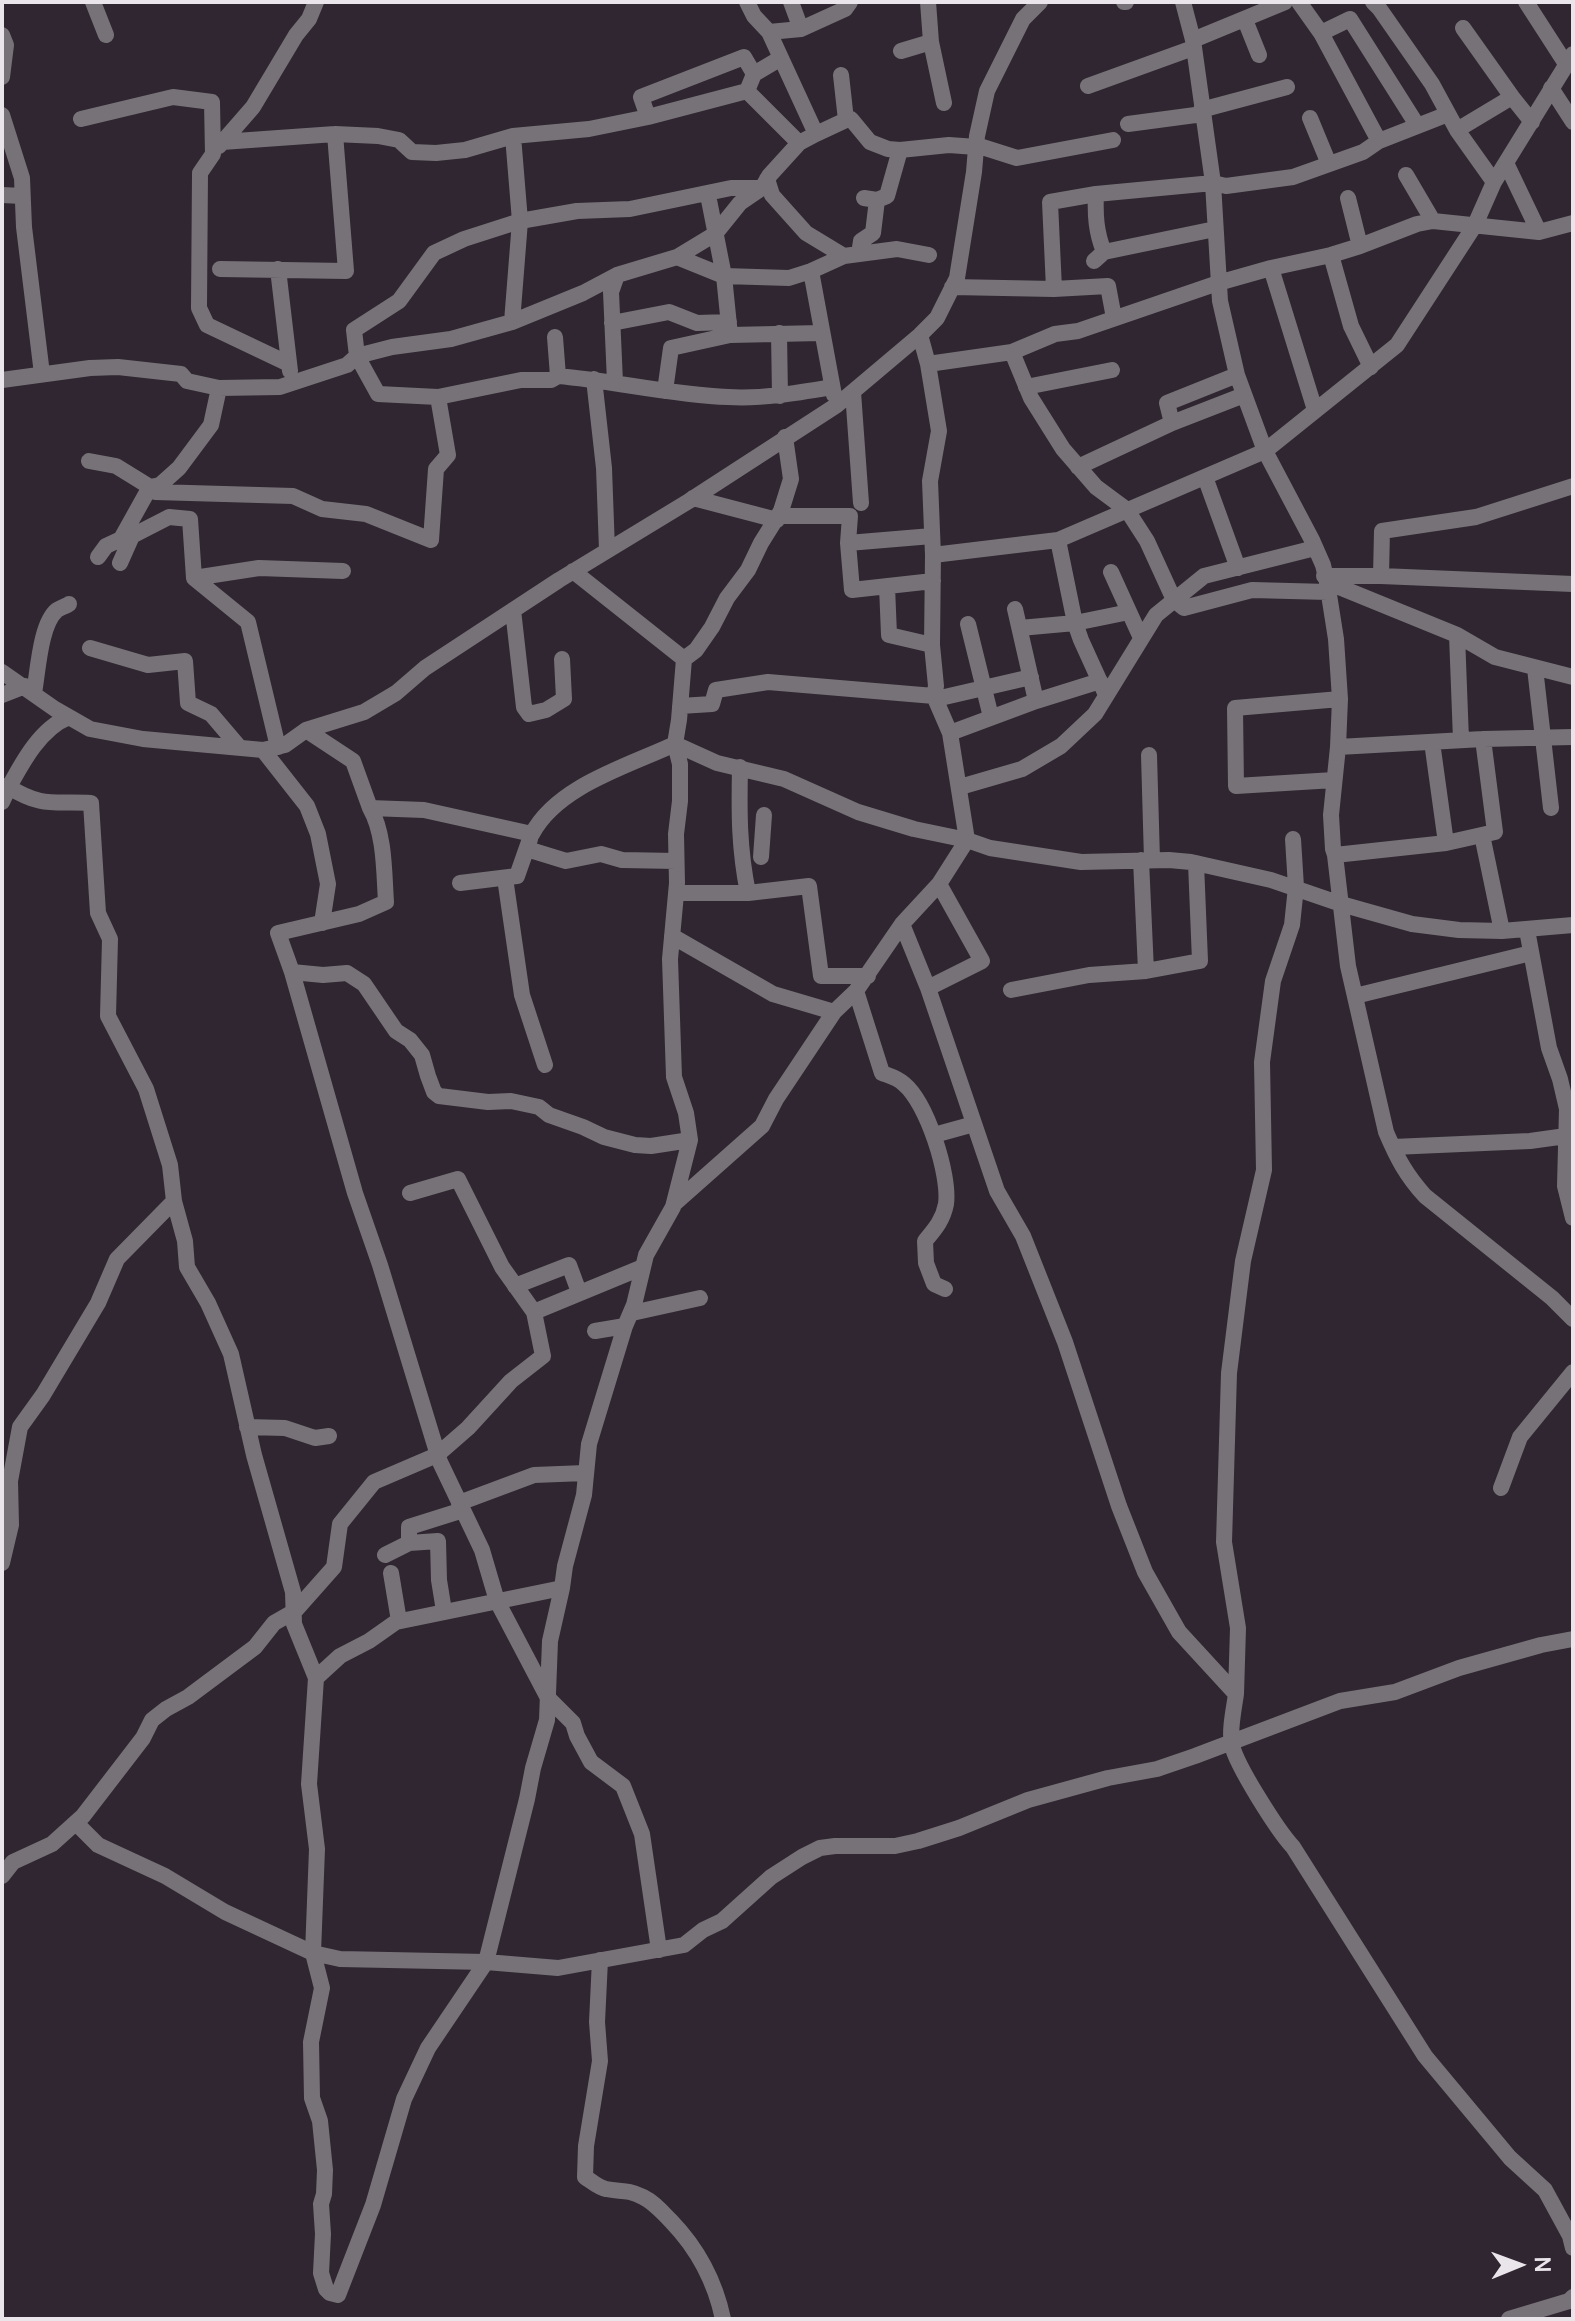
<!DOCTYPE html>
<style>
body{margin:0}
#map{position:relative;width:1575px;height:2321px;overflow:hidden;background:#2f2631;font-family:Manrope,sans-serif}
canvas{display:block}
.frame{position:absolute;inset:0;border:4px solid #eae4eb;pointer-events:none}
.north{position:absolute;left:1479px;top:2225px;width:80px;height:80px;-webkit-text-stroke:6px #2f2631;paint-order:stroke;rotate:89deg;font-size:22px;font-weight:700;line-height:32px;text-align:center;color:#eae4eb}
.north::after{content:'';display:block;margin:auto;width:28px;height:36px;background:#eae4eb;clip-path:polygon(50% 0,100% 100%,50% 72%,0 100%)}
</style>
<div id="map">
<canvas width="1575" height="2321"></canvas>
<div class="frame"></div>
<div class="north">N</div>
</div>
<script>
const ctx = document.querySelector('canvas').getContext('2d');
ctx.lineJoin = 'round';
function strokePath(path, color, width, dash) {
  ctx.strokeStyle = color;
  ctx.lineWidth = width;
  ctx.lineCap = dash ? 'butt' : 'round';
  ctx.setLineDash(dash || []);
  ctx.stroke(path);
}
const minor = new Path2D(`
 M93,2L106,35
 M747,2L754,16L769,32L816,134L846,120L851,119L870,142L888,149L900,150L949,145L976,147
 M791,2L801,29
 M928,2L931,42L944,103
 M1124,2H1126
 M1183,2L1193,40L1213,183L1220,301L1237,375L1265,451L1312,540L1323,565L1327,582L1336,639L1340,699L1338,747L1331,815L1333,849L1335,855L1348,966L1386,1132C1397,1158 1406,1175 1425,1196L1552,1298L1573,1319
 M1299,2L1321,33L1379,141
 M1373,2L1379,8L1432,84L1457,130L1494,182
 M1526,2L1566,64
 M1245,20L1259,55
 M1463,28L1512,97
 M769,32L801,29L845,9L850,2
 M1321,33L1350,19L1417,125
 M2,35L6,45L2,77
 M1193,40L1285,2
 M901,51L931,42
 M841,75L846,120
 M1088,86L1193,48
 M1551,88L1573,122
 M747,91L799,143
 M1201,110L1287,87
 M2,115L22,178L24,227L42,374
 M648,117L641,97L744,57L754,74
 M1310,118L1329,164
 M81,119L173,97L212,102L213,154L200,173L199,308L207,325L289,364
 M1128,124L1203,114
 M1457,130L1512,97L1532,122
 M222,142L335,134L378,136L399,140L412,152L436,153L465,150L513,136L589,129L648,117L747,91L754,74L781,58
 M976,145L1017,158L1113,140
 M219,146L253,107L296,35L309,19L316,2
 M1506,163L1539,232
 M1406,175L1433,221
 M767,179L772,195L806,233L844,256
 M762,188H731L630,209L577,211L520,221L464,239L434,253L399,301L354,330L357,356L392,347L451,339L512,322L583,293L617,275L677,257L724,276L789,278L811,271L844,256L897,249L929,255
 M1096,194C1095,215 1096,232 1104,252
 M2,195L22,196
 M708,195L724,276L730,335
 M864,198L877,200L887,196L900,150
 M1348,198L1360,246
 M859,254L861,241L873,233L877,200
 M1331,255L1351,326L1371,367
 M677,257L715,234L740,203L762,188L769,176L799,143L816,134
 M1094,261L1104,252L1215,229
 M1271,268L1315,410
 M220,269L346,271L335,134
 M278,269L290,371
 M811,271L834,395
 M952,287L1054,289L1108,286L1114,318
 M1054,289L1050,202L1096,194L1213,183L1226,186L1293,177L1363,152L1379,141L1448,114
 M512,322L520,221L513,136
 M612,323L669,312L697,323L729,322
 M779,333L780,396
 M555,337L558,376
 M1012,352L1031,398L1063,449L1096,487L1127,510L1147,541L1174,600L1184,608L1252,590L1328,592
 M928,364L1012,352L1055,334L1078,331L1218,283L1271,268L1331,255L1360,246L1417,224L1433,221L1539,232L1573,223
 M594,379L604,468L607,550
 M2,380L90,368L118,367L181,374L187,381L219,388L280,387L347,365L357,356L378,394L438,397L521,380H551L558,376C615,381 671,395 728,397C763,399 797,393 832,387
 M615,382L611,292L617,275
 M1026,387L1112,370
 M665,391L671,348L730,335L821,333
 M853,392L861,503
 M1172,423L1167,403L1237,375
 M89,461L116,466L150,487L121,539L106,546L98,557
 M1078,467L1172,423L1244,395
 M1205,477L1238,568
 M150,487L160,485L179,468L211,425L219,388
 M155,492L293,496L322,509L366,514L431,540L436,469L448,455L438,397
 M693,498L777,520
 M778,516H850L848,543L852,590L933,581
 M1058,540L1075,623L1081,640L1106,695
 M848,543L932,536
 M933,555L1058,540L1265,451L1397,345L1475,225L1494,182L1573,54
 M120,563L132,536L169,517L190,519L194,578L248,622L278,747
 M573,571L684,659
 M1111,572L1141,638
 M1324,576H1381L1573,584
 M1381,576L1382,531L1476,517L1573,486
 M194,578L259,568L343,571
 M1327,582L1457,635L1495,657L1573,677
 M887,586L889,635L932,645
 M1015,609L1036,701
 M513,610L524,707L529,714L546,710L564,699L562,659
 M968,624L991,717
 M1020,628L1075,623L1129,612
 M1457,635L1461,740
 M90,648L148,665L185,661L188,703L211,714L240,748
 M1535,668L1551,808
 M2,672L55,709L90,729L143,739L263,750L285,745L306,730L364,712L396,693L425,668L559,580L689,501L837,405L920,335L937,318L957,278L974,172L977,136L987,91L1023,19L1040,2
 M34,693C38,672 40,624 57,610C58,609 68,605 69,604
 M2,695L25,686
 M936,699L1031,677
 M680,706L712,704L716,690L768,682L934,696
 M306,730L353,761L370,808L424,810L532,834C557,786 628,766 675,744L717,763L784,779L858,812L914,829L967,840L990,848L1081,862L1169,860L1191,862L1271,880L1341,904L1412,924L1459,930L1502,931L1573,925
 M950,733L1036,701L1100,681
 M1432,742L1446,843
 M1338,747L1483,739L1573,737
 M263,750L307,806L318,834L328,884L322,923
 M1149,755L1152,860
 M740,767C739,813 739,849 748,893
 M1334,780L1236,786L1235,708L1340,699
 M2,786L9,787C23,761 41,728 69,717
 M960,787L1022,769L1061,746L1095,714L1156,615L1204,576L1315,548
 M2,802L9,787C42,808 54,801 91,803L98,913L110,939L108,1016L146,1089L170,1165L174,1201L117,1259L98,1303L43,1395L20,1427L10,1481L11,1525L2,1563
 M370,808C385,834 384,873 386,902L359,914L278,933L292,972L355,1193L380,1265L440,1462L482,1550L497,1601L548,1698L573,1723L577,1736L591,1762L623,1786L642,1834L659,1950
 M1482,835L1502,931
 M527,849L566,861L601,854L622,860L676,861
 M1335,855L1446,843L1495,832L1483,739
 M761,857L764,815
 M505,878L522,995L545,1065
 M460,883L517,876L530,839
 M676,893H748L809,886L821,976H868
 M902,924L928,988L997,1191L1023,1236L1065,1342L1119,1506L1145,1572L1179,1632L1236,1694C1234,1709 1229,1730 1232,1745C1236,1765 1278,1831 1293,1847L1425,2056L1510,2158L1545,2190L1570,2236L1573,2248
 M1527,930L1549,1048L1560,1079L1567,1109L1565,1186L1573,1218
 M672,936L773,994L834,1012
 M1146,971L1200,961L1196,863
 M292,972L323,975L347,973L364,984L396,1031L410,1040L422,1055L428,1076L434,1092L439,1096L488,1102L511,1101L539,1107L549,1115L583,1127L604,1137L635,1145L651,1146L690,1140
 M928,988L982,961L939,884
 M1011,990L1089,975L1146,971L1141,860
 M856,991L882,1073C890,1076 898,1078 904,1084C927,1103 950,1175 946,1204C943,1220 935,1229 925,1241L926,1263L934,1284L945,1289
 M1355,996L1531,953
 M934,1135L974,1124
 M1393,1147L1530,1141L1566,1136
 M410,1193L458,1179L502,1267L534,1312L643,1267
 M174,1201L185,1241L187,1267L208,1303L231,1354L254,1455L293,1592L294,1624L316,1678L309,1784L317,1849L313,1953L322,1988L311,2042L312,2098L320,2121L325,2170L324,2194L321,2204L323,2234L321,2273L326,2289L330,2293L338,2295L373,2205L404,2099L428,2048L486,1962L527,1799L533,1768L547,1720L550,1641L562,1588L565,1566L584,1495L589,1444L625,1326L634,1305L646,1255L673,1207L690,1140L686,1113L674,1077L670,959L677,883L676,834L680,801V764L675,744L679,720L684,659L696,650L712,627L727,598L748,570L761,543L781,511L791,479L785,437
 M674,1204L762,1126L776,1099L834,1012L856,991L902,924L939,884L967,840L950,733L934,696L936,686L932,645L933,555L930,481L939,431L928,364L920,335
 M515,1286L569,1265L579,1292
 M632,1313L700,1298
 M595,1331L625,1326
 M247,1427L285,1428L315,1438L329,1436
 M1501,1488L1520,1437L1573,1372
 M459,1503L534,1475L585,1473
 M409,1543V1527L463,1510
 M385,1555L409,1543L438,1541L439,1580L444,1611
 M391,1573L399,1621
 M316,1678L340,1656L369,1641L396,1622L562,1588
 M1236,1694L1238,1628L1224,1542L1229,1373L1243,1261L1264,1170L1262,1062L1273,981L1292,925L1296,887L1293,839
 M76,1823L98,1845L165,1876L225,1912L313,1953L340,1959L486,1962L558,1968L684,1945L703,1930L722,1921L771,1877L802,1857L820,1848L835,1846H895L918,1841L959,1828L1028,1800L1108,1778L1157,1769L1195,1756L1340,1701L1395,1692L1459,1668L1541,1645L1573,1639
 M2,1876L13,1862L52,1844L83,1816L143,1738L152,1720L166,1709L188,1697L255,1647L274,1623L295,1611L334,1567L340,1524L374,1482L437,1455L468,1428L511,1381L543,1356L534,1312
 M600,1960L597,2022L600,2061L586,2146L585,2177C591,2181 599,2188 606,2189C621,2192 627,2189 643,2197C655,2203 661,2211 671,2221C698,2249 715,2281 723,2319
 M1509,2319L1569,2301L1573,2297`);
strokePath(minor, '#777278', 16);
</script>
